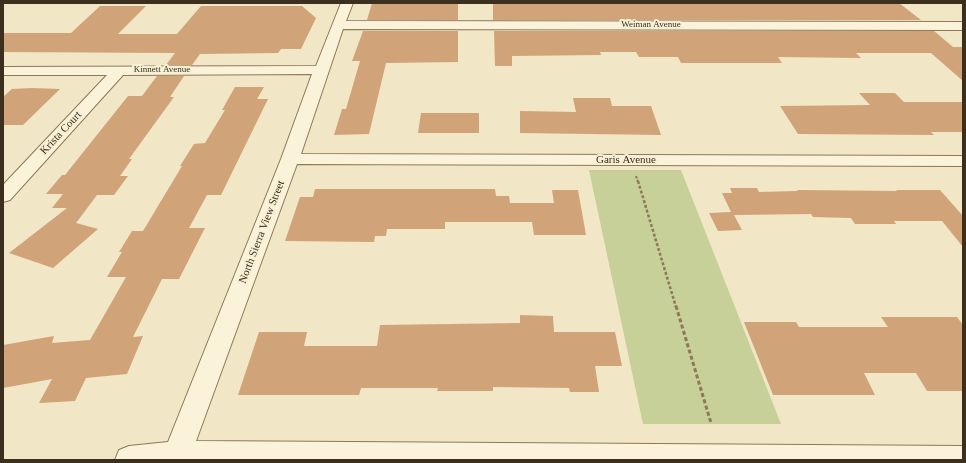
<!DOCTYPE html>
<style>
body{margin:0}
#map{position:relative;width:966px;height:463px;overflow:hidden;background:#f1e6c5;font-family:"Times New Roman",serif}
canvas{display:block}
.frame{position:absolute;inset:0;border:4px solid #3c2f1e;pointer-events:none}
</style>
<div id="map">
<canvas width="966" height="463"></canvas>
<div class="frame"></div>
</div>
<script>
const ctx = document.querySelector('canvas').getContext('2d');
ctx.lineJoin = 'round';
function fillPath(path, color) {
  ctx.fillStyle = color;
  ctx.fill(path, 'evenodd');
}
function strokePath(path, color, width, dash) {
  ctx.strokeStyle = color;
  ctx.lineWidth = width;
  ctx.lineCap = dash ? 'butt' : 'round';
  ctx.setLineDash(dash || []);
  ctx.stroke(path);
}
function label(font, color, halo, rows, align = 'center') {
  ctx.font = font + ' "Times New Roman",serif';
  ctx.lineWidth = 4;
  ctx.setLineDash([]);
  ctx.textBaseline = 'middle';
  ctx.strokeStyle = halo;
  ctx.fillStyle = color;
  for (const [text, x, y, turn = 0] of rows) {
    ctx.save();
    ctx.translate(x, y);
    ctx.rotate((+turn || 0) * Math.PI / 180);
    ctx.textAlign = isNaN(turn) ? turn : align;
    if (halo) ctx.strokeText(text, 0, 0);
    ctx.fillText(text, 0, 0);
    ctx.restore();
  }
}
const green = new Path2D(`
 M589,170H681L781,424H643Z`);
const building = new Path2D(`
 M372,3H458V20H367Z
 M493,3H899L921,20H493Z
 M100,6H146L118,34H177L201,6H302L316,18L301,49H281L278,53L200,54L192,65H166L175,53L3,52V33H71Z
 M363,31H458V62L386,63L369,134L334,135L342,109H346L360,61H352Z
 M494,31H934L953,47H963V81L931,53H856L861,58L778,57L782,63H681L678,57H639L636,52H600L601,55L512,56V66H495Z
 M157,76H184L170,97H174L129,159H132L120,176H128L114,195H97L76,223L98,229L53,268L9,253L67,208H52L63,194H46L62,175H65L128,96H142Z
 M235,87H264L257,99H268L221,195H207L189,228H205L179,279H162L133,337L143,336L127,374L86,378L75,401L39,403L52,379L3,388V345L54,336L52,343L90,340L126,277H107L122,252H119L132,231H143L182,166H180L194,144L205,143L225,110H222Z
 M12,89L32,88L60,89L23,125H3V97Z
 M859,93H895L904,102H963V132H931L934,135L798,134L780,106L870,105Z
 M573,98H610L612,106H651L661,135L520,133V111L576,112Z
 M421,113H479V133H418Z
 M730,188H757L759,192L798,191L797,190L897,191L896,190H940L963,216V247L942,221H894L896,224H855L851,218L813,217L811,214L734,215L742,230L718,231L709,213L731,212L722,193H732Z
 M315,189H495L496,196H509L510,203H554L552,190H578L586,235H534L532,222H445V229H387L386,236H375L374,242L285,241L300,197H313Z
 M520,315L553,316L554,332H615L622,366H595L599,392H570L569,388L493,387V391H437L438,388H361L359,395H238L259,332H307L304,346H377L380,325L520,323Z
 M881,317H957L963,325V391H927L916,373H864L875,395H773L744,322H796L799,327H888Z`);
const pathFar2 = new Path2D(`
 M636,176L638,182`);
const pathFar1 = new Path2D(`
 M638,181L676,307`);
const path = new Path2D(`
 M676,306L711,423`);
const street = new Path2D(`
 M341,3H353L346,21L963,22V30L343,29L301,154L963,156V166L297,164L196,441L963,446V460H115L119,450L129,446L168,442L281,159L312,74L123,75L10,200L3,202V185L107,75H3V67L316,66Z`);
const farStreetnames = [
 ["Weiman Avenue",651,25],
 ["Kinnett Avenue",162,70]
];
const streetNames = [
 ["Krista Court",61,133,-47],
 ["Garis Avenue",626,160],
 ["North Sierra View Street",262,232,-69]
];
fillPath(green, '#c6d098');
fillPath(building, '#d1a378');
strokePath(street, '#8d7859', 2);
strokePath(pathFar2, '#8d7859', 2, [2.5, 1.5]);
strokePath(pathFar1, '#8d7859', 2.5, [3, 2]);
strokePath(path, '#8d7859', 3, [4, 2.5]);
fillPath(street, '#fbf3d9');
label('9px', '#3c2f1e', '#f8f0d5', farStreetnames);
label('11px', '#3c2f1e', '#f8f0d5', streetNames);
</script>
